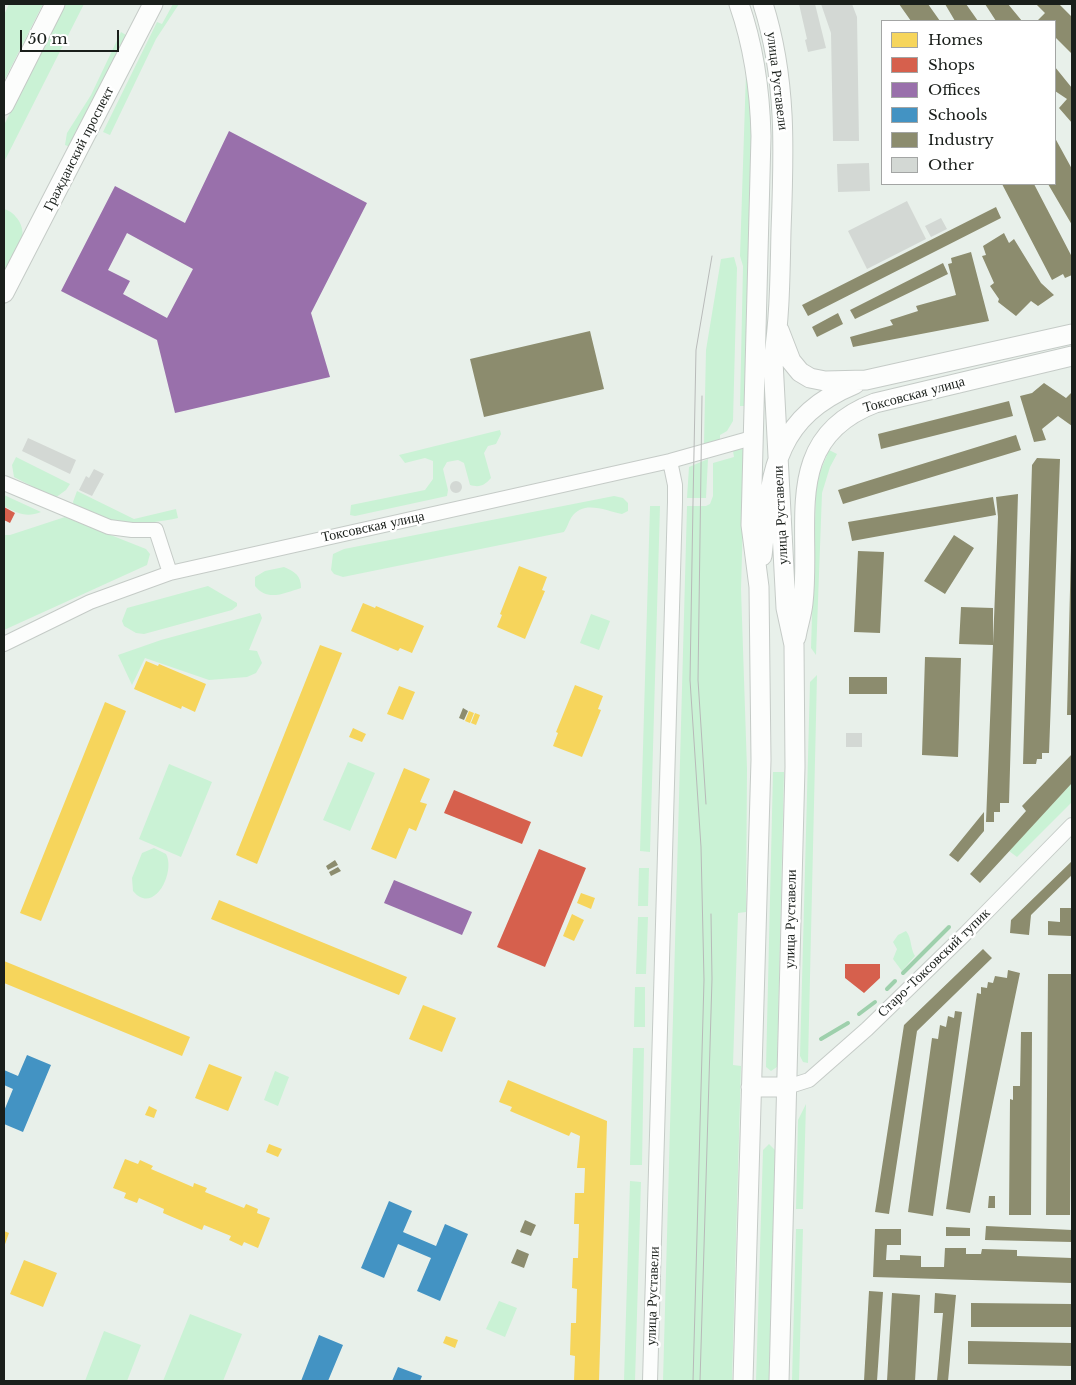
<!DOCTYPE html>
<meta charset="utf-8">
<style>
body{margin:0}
#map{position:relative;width:1076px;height:1385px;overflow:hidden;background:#e8f0ea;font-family:"Libre Baskerville",serif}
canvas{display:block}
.frame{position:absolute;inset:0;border:5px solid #1a1f1b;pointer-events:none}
.legend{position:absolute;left:881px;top:20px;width:175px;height:165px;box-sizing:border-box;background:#fff;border:1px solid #a3a5a4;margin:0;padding:6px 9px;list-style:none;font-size:15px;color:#1a1f1b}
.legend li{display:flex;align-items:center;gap:10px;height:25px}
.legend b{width:25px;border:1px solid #a3a5a4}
.scale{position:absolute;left:20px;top:30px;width:99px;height:22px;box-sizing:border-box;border:2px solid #1a1f1b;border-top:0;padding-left:6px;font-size:15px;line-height:18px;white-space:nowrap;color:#1a1f1b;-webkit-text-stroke:4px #fff;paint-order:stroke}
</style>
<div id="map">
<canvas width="1076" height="1385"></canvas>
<div class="frame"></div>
<ul class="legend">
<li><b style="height:14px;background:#f6d55c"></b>Homes</li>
<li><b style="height:14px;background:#d6604d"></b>Shops</li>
<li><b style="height:14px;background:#9970ab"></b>Offices</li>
<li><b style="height:14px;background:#4393c3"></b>Schools</li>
<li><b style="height:14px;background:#8c8c6e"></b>Industry</li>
<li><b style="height:14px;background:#d3d8d4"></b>Other</li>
</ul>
<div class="scale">50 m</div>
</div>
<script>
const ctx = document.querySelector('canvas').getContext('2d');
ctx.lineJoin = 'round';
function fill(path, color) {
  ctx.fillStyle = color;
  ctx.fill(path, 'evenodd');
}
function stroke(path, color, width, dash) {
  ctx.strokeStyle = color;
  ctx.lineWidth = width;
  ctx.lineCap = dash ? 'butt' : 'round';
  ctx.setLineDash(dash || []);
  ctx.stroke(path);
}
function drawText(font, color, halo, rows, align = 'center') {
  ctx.font = font + ' "Libre Baskerville",serif';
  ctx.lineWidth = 5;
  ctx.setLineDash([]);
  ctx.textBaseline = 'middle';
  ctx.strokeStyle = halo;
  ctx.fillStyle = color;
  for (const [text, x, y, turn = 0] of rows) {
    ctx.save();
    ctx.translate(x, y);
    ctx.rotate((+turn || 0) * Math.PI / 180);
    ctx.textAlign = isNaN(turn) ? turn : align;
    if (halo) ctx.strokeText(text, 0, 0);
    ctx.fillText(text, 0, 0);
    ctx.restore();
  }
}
fill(new Path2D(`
 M9,4H43L4,81V15Z
 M65,4H84L4,162V125Z
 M173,4H179L156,39L110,135L103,132L157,22L162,24Z
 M121,32L126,35L70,147L65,145L67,133L91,95Z
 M746,73H748L752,117L744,406H740L743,266L740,256Z
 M4,209C11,211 15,215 19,221C30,240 13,258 4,274Z
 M734,257L737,268L733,421L727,431L720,435V440L704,444L706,350L721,259Z
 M500,430L501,434L496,444L488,446L484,453L491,478C485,485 480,488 470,485L464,463L458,460L447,462L443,469L448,490L447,496L355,516L350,515L351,505L425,490L433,479V461L425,458L405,463L399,455Z
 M742,448L745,451L741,589L747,769L746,912L738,913L733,1065L741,1066L732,1381H663L687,506H706L710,504L713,496V463L734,457L733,451Z
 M829,450L837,454L830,467L822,493L816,655L811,648L816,491L818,477Z
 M16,457L70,484L66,490L55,498L14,477L12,465Z
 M708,459L706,498H687L689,467Z
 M77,491L134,519L176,509L178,518C136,527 116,524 75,510L73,502Z
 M4,495L41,512C26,518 17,513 4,506Z
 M614,496L623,498L628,503V511L622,514C606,511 583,499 571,518C568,523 567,528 564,532L343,577L334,574L331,570L333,554L344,549Z
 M650,506H660L650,852L640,851Z
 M65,517L146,549L150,554L147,565L4,630V535H10Z
 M284,567C295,572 301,575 301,588C285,593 267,602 255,586V577L265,571Z
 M208,586L237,603V606L232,610L144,634L136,633L124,626L122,621L127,608Z
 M260,613L262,618L249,650L257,651L262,663L256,673L247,677L209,680L145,658L132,685L118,655L161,640Z
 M591,614L610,621L599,650L580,643Z
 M817,675L808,1063L803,1062L800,1056L810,682Z
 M348,762L375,773L350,831L323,820Z
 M169,764L212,782L181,857L139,839Z
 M773,772H784L777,1067L771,1071L766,1067Z
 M1072,783V802L1017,857L1009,851Z
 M154,848L166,854C176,872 154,916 133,891L132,878L142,853Z
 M639,868H649L648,906H638Z
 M638,917H648L646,974H636Z
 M906,931C912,938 910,948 915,956L902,971L893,959L897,949L893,942L898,935Z
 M635,987H645V1027H634Z
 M633,1048H644L642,1165H630Z
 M275,1071L289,1077L278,1106L264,1100Z
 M806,1104L803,1209H796L798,1120Z
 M769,1144L775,1150L769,1381H756L763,1150Z
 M630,1181L641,1182L635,1381H624Z
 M796,1229H803L799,1381H792Z
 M499,1301L517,1308L505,1337L486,1329Z
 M190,1314L242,1334L223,1381H163Z
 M104,1331L141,1345L127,1381H85Z`), '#caf2d5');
fill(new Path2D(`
 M519,566L547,577L542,590L545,591L525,639L497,627L502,615L500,614Z
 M363,603L375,608L376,606L424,626L412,653L400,648L398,651L351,631Z
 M320,645L342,653L257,864L236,855Z
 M146,661L158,666L159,664L206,684L195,712L182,706L181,709L134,689Z
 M575,685L603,696L598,709L601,710L582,757L553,746L558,733L556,732Z
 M399,686L415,692L403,720L387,714Z
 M105,702L126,711L41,921L20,913Z
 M469,711L474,713L470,723L465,721Z
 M475,713L480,715L476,725L471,723Z
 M353,728L366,734L362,742L349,737Z
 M404,768L430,779L420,802L427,804L416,831L409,828L396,859L371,849Z
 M581,893L595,898L591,909L577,903Z
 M219,900L407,977L399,995L211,919Z
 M572,914L584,920L574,941L563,936Z
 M4,961L190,1037L182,1056L4,983Z
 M423,1005L456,1018L442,1052L409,1039Z
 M209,1064L242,1077L228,1111L195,1098Z
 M508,1080L607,1121L599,1381H574L575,1356L570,1355L571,1323H576L577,1289L572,1288L573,1258H578L579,1224H574L575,1193H584L585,1168H577L580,1136L571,1132L569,1136L510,1111L512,1107L499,1102Z
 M149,1106L157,1110L154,1118L145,1115Z
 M269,1144L282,1149L278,1157L266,1152Z
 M125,1159L138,1164L140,1160L153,1166L151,1169L193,1187L194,1183L207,1188L205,1192L244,1208L246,1204L258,1209L257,1213L270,1218L258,1248L244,1242L242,1246L229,1240L231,1236L204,1225L202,1230L163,1213L164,1209L139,1198L137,1203L124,1198L126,1193L113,1188Z
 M4,1231L9,1233L4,1247Z
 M24,1260L57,1273L43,1307L10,1294Z
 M446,1336L458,1340L455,1348L443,1343Z`), '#f6d55c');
fill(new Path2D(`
 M4,507L15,513L10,523L4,520Z
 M454,790L531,822L522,844L444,813Z
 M539,849L586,868L545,967L497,947Z
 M845,964H880V978L864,993L845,978Z`), '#d6604d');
fill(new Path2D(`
 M229,131L367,203L311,313L330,377L175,413L157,340L61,291L115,186L185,223ZM127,233L193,269L167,318L123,294L130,281L108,270Z
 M394,880L472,912L462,935L384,903Z`), '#9970ab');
fill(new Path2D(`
 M27,1055L51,1065L23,1132L4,1124V1111L13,1089L4,1085V1070L18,1076Z
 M389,1201L412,1211L403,1232L436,1246L445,1224L468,1234L440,1301L417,1291L431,1258L398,1244L384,1278L361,1268Z
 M319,1335L343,1345L328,1381H301Z
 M398,1367L422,1376L420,1381H392Z`), '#4393c3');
fill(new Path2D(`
 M899,4H928L940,21H911Z
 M945,4H966L978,21H955Z
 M985,4H1008L1022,21H996Z
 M1036,4H1059L1072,17V54L1055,37V21L1038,20L1045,13Z
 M1055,67L1072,88V123L1059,108L1067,99L1055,91Z
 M1055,138L1072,169V225L1048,184H1055Z
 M1002,184H1034L1072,257V275L1065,278L1063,274L1052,280Z
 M996,207L1001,218L808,316L802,305Z
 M1004,233L1009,243L1014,239L1041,283L1054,295L1038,306L1031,301L1016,316L998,302L999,299L990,286L994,283L982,256L986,255L983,246Z
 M971,252L989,321L853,347L850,337L893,325L890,320L918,311L916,306L956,295L948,264L952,263L951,258Z
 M943,263L948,274L855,319L850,310Z
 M838,313L843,324L817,337L812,327Z
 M590,331L604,389L484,417L470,359Z
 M1044,383L1066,398L1072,392V426L1058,416L1042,429L1046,440L1034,442L1020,396L1032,393Z
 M1009,401L1013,416L881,449L878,434Z
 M1016,435L1021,450L843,504L838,490Z
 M1037,458L1060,459L1049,753H1042V759H1037L1036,764H1023L1032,465Z
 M1018,494L1009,803H1000V812H994V822H986L998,517L996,497Z
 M993,497L996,515L852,541L848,522Z
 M954,535L974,548L945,594L924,581Z
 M1071,548H1072V715H1067Z
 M858,551L884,552L880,633L854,632Z
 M961,607L993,608V645L959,644Z
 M925,657L961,658L958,757L922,755Z
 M849,677H887V694H849Z
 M463,708L468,711L464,720L459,718Z
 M1072,754V783L980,883L970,874L1026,811L1022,806Z
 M984,812V831L958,862L949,855Z
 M335,860L338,865L328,870L326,866Z
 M1072,861V875L1031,915L1029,935L1010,933L1011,920Z
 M338,867L341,871L331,876L329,872Z
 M1060,908H1072L1071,936L1048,935V921L1060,922Z
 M983,949L992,958L917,1031L889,1214L875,1212L904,1025Z
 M1008,970L1020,973L970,1213L946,1209L977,993L981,994V987L987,988L988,982L993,983L995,976L1007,978Z
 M1048,974H1072L1070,1215H1046Z
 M955,1011L962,1012L933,1216L908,1212L932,1038L938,1039L940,1025L946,1027L948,1016L954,1018Z
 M1021,1032H1032L1031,1215H1009L1010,1099L1013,1100V1086H1020Z
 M989,1196H995V1208H988Z
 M525,1220L536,1225L531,1236L520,1232Z
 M986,1226L1072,1230V1242L985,1240Z
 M946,1227L970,1228V1236H946Z
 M875,1229H901V1245H887L886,1260H900V1255L921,1256V1267H944L945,1248H966V1254H981L982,1249L1017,1250V1256L1072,1258V1283L873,1277Z
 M517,1249L529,1254L524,1268L511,1263Z
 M869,1291L883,1292L877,1381H864Z
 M892,1293L920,1295L915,1381H887Z
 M935,1293L956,1295L948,1381H937L943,1313H934Z
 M971,1303L1072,1304V1327H971Z
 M968,1341L1072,1343V1366L968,1364Z`), '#8c8c6e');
stroke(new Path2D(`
 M903,973L949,927
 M887,989L895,981
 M859,1014L875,1002
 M821,1039L848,1023`), '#9ed0ac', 4);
fill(new Path2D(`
 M799,4H815L826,48L808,52L805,40L807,39Z
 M821,4H852L857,17L859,141H833L831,33Z
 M869,163L870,191L838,192L837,164Z
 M907,201L926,239L867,269L848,231Z
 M941,218L947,229L931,237L925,226Z
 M28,438L76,460L70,474L22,451Z
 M94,469L104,474L92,496L79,490L86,476L89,478Z
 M450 487a6 6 0 1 1 12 0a6 6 0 1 1-12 0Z
 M846,733H862V747H846Z`), '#d3d8d4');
const minor = new Path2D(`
 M4,483L109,527L132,530H156L170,573
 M4,644L90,602L170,573L670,461L752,438
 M787,1087L809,1080L867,1029L966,933L1072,825
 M650,1381L675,502V485L670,461`);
const major = new Path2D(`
 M739,4C754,47 760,90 761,136L751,525L759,587L761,760L743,1381
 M763,4C787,79 784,153 781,231C780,274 780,318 773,361L786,608L794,645L795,767L779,1381
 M4,105L55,4
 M4,293L153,4
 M779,330L791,361L800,372L810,378L825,381L866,380L1072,334
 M762,556C771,476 771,419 855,384
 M796,637C798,625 802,614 803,603C812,524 780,439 875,403L1072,356
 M751,1087H787`);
stroke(minor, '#c5cbc7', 16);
stroke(major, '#c5cbc7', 21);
stroke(minor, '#fcfdfc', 14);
stroke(major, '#fcfdfc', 19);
stroke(new Path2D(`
 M702,396L698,680L706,804
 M693,1381L704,980L701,847L690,680L693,503L696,350L712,256
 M700,1381L712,979L711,914`), '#b8bab9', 1);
drawText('14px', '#1a1f1b', '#fff', [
 ["улица Руставели",777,81,83],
 ["Гражданский проспект",79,149,-63],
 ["Токсовская улица",914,395,-15],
 ["улица Руставели",781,515,-93],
 ["Токсовская улица",373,527,-12],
 ["улица Руставели",791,919,-89],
 ["Старо-Токсовский тупик",934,963,-44],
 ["улица Руставели",653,1296,-88]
]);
</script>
